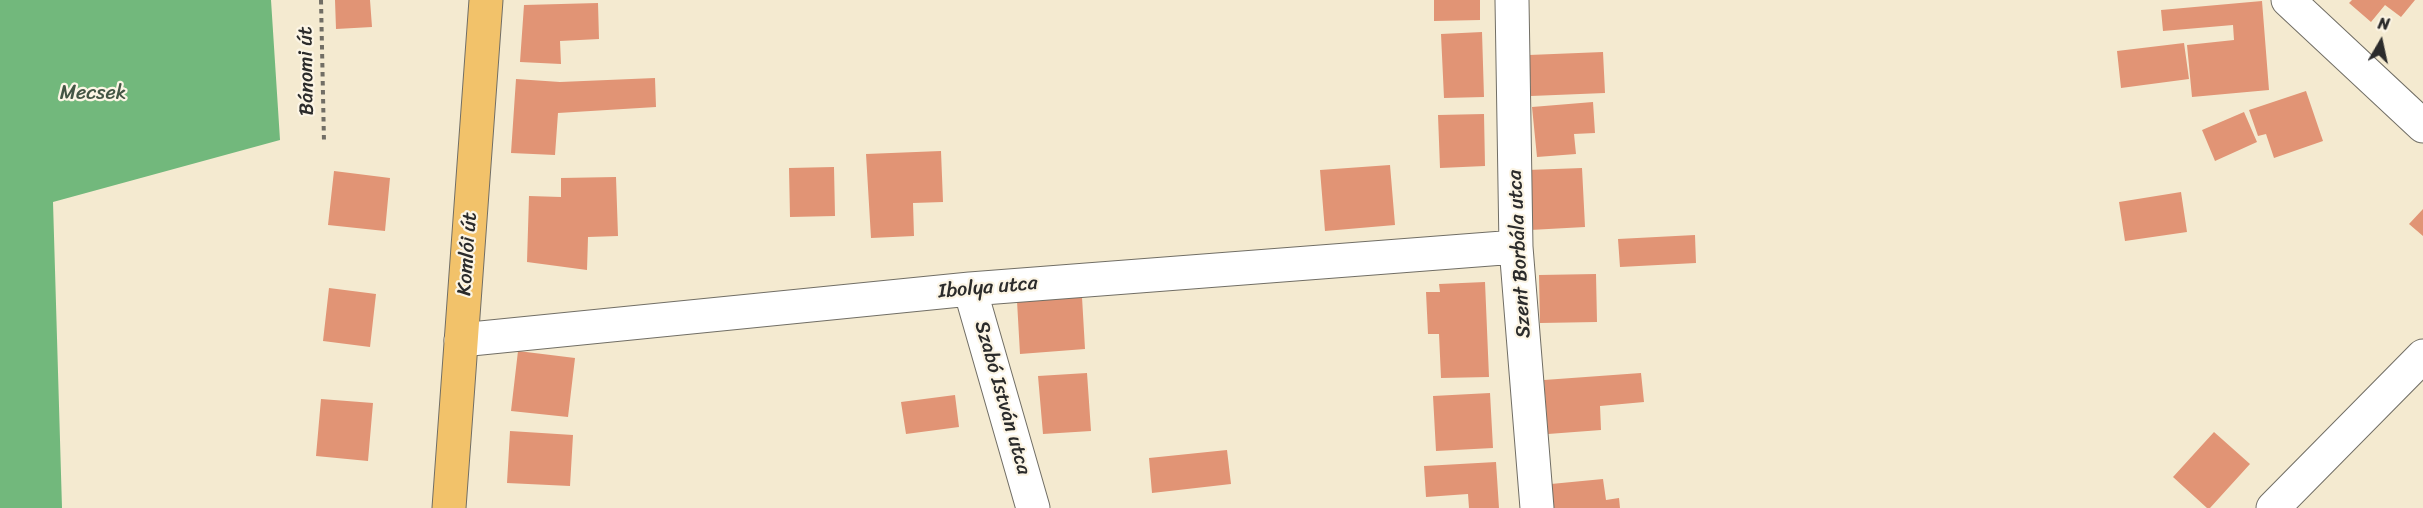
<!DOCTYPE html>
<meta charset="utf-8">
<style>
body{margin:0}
#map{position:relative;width:2423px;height:508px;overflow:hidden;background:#f4ead0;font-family:Sriracha,sans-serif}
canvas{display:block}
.north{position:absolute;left:2351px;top:12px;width:60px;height:60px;-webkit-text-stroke:4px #fcf5e5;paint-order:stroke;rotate:9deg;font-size:16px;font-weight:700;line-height:24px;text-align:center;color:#2b2b2b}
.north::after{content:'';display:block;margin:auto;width:21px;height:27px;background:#2b2b2b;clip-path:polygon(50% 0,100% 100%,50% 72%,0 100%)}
</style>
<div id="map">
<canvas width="2423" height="508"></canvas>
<div class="north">N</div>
</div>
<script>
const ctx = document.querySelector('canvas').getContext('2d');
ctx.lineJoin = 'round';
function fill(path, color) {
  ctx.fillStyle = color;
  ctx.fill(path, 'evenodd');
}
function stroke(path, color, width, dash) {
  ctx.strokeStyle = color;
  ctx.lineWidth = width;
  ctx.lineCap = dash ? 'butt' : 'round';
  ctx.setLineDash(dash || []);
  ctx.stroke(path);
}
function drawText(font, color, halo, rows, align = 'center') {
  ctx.font = font + ' Sriracha,sans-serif';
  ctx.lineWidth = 4.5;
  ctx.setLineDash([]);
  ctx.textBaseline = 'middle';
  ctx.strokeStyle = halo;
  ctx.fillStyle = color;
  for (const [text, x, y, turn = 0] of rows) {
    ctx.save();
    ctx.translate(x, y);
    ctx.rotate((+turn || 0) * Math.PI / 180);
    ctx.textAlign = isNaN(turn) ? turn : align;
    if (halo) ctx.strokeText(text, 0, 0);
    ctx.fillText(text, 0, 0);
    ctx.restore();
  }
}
fill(new Path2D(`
 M0,0H271L280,140L53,202L62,508H0Z`), '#72b87c');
fill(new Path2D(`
 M335,0H370L372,27L336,29Z
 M1434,0H1480V20L1434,21Z
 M2352,0H2415L2401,17L2385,5L2371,22L2349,3Z
 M2262,1L2269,90L2192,97L2187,45L2234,40L2233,25L2163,31L2161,10Z
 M598,3L599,39L560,41L561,64L520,62L524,5Z
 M1482,32L1484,97L1444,98L1441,34Z
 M2184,43L2189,79L2121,88L2117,51Z
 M1603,52L1605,93L1531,96L1529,55Z
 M655,78L656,107L558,113L555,155L511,153L516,79L560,82Z
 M2306,91L2323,141L2274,158L2266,134L2258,136L2249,110Z
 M1593,102L1595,133L1574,134L1576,154L1537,157L1532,107Z
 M2244,112L2257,142L2215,161L2202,130Z
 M1484,114L1485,166L1440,168L1438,115Z
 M941,151L943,202L913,203L914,236L871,238L866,154Z
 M1390,165L1395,225L1325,231L1320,170Z
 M834,167L835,216L790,217L789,168Z
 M1582,168L1585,227L1530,230L1527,170Z
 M334,171L390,178L385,231L328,225Z
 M616,177L618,236L588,237L587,270L527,262L529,196L561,197V178Z
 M2181,192L2187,232L2125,241L2119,202Z
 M2423,209V236L2409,224Z
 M1695,235L1696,263L1620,267L1618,239Z
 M1596,274L1597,322L1540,323L1539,275Z
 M1485,282L1489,377L1441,378L1439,334H1428L1426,292H1440L1439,284Z
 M329,288L376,294L370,347L323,341Z
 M1082,297L1085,349L1020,354L1017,301Z
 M518,351L575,358L568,417L511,411Z
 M1087,373L1091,431L1043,434L1038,376Z
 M1641,373L1644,402L1600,406L1601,430L1548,434L1544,380Z
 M1490,393L1493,448L1436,451L1433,396Z
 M955,395L959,427L906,434L901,402Z
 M321,399L373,403L368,461L316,456Z
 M510,431L573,435L570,486L507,483Z
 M2214,432L2250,464L2210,508H2207L2173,477Z
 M1227,450L1231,484L1152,493L1149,458Z
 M1496,462L1499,508H1469L1468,494L1426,497L1424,466Z
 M1603,479L1606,500L1619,498L1620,508H1554L1551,484Z`), '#e19475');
const street = new Path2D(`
 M1512,0L1516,247L1537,508
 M2288,0L2423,126
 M970,289L1033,508
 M461,340L970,289L1516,247
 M2273,508L2423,356`);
const primary = new Path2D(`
 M449,508L486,0`);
stroke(street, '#716e65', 35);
stroke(primary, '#716e65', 35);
stroke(new Path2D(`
 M321,0L324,142`), '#716e65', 4, [4.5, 4.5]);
stroke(street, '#fff', 33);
stroke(primary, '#f2c26a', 33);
drawText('20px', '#2b2b2b', '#fcf5e5', [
 ["Bánomi út",307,71,-91],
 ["Komlói út",468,254,-86],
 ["Szent Borbála utca",1520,254,-93],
 ["Ibolya utca",988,288,-5],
 ["Szabó István utca",1002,398,74]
]);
drawText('20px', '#445645', '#fcf5e5', [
 ["Mecsek",93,94]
]);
</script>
